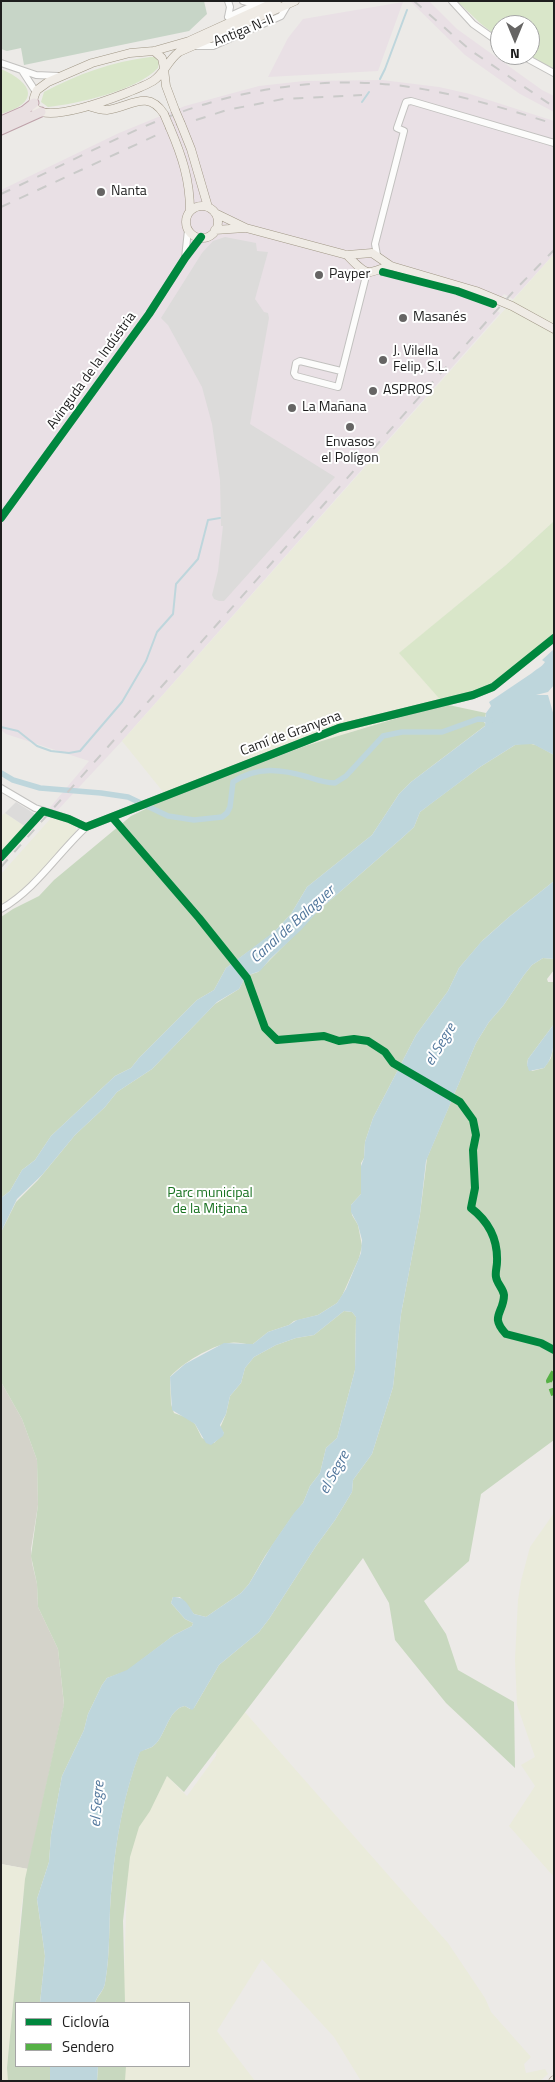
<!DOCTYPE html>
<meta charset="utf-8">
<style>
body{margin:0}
#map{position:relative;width:555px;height:2082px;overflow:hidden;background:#eceae7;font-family:"Titillium Web",sans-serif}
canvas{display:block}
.frame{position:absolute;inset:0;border:2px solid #1e1e1e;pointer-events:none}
.legend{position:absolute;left:15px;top:2002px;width:175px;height:65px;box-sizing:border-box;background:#fff;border:1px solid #a5a5a5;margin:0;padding:6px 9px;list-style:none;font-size:15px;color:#1e1e1e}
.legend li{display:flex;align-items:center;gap:10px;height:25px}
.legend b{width:25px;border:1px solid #a5a5a5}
.north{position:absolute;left:490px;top:15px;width:50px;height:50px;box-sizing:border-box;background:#fff;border:1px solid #a5a5a5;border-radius:50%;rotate:180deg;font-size:14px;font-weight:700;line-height:20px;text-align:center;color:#1e1e1e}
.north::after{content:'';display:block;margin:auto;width:18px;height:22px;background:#666564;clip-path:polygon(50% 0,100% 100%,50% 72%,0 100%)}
</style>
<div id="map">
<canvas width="555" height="2082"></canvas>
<div class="frame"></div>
<ul class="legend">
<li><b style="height:6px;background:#00873e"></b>Ciclovía</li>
<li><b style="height:6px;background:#55b145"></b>Sendero</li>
</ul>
<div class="north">N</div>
</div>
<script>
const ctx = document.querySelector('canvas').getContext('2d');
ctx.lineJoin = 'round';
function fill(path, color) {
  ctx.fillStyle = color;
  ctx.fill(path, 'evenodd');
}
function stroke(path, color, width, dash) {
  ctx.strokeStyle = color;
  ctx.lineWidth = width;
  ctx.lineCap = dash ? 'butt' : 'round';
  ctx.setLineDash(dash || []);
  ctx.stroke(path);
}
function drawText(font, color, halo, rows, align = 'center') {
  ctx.font = font + ' "Titillium Web",sans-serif';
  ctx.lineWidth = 4;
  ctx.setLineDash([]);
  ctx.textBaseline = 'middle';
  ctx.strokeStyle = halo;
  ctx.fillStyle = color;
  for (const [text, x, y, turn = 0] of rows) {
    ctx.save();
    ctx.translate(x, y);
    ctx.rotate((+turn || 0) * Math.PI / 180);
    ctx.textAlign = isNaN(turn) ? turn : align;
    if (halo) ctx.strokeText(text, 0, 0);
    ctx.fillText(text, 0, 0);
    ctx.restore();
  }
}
fill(new Path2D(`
 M410,1H429L457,29L542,90L554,96V112L520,94L465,55Z
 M403,2L378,71L268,77L288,38L303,19Z
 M382,80L439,87L470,94L554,121V254L513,299L504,294L492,308L500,313L122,741L55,813L47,811L89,761L6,734L1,730V190L119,133L185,106L259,86L304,81Z`), '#e9e0e5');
fill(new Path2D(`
 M1,1382L22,1419L37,1460L38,1505L31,1549L32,1563L37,1584L38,1607L58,1649L64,1705L28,1869L1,1864Z`), '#d4d3ca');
fill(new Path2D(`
 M554,254V521L506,565L400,653L444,704L305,746L168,798L122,741Z
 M5,813L26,827L1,855V816Z
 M52,817L71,822L76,827V833L32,883L1,905V874Z
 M554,1513V1877L509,1826L535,1786L521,1765L535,1757L517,1705L515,1659L518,1600L521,1581L530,1547Z
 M236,1702L448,1943L485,1998L491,2012L531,2057L524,2064L526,2073L545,2069L548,2074L540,2081H361L334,2037L262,1959L217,2031L255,2081H116L117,2066H189V2003H123L128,1858L133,1833L167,1776L187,1796L216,1756L219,1729Z
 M1,1864L28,1869L21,1909L8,2081H1Z`), '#eaebdb');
fill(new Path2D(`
 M457,1H554V70L527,55H530V25H500V39L480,23Z
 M150,57H155L159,62L158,68C138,90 77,104 48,107L41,102L44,92C78,74 111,62 150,57Z
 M1,69C34,83 40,103 1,114Z
 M554,521V636L491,685L444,704L399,653L506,565Z`), '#d9e6c9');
fill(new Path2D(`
 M444,704L486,713L484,722L486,725L411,782L399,794L372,835L307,887L291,914L272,934L226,968L214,990L197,1000L139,1058L131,1068L115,1076L51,1136L35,1160L22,1170L10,1191L1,1198V917L13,909L39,896L54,880L131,816L168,798L305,746Z
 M527,743L536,745L554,755V881L509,917L483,940L459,968L448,991L416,1035L373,1118L365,1142L364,1158L361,1163V1194L351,1205L352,1215L358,1225L362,1246L359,1258L342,1296L337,1303L318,1315L294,1321L289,1325L268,1332L253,1344C245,1345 237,1341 229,1343C211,1346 182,1363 170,1377L171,1404L174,1413L188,1418L195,1424L202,1438L214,1443L224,1433L220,1428L226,1414L230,1396L241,1383L245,1368L254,1357L276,1345L296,1338L314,1335L344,1311L352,1312L356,1317L355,1370L337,1438L326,1448L320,1473L310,1486L303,1503L291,1518L265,1556L249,1584L241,1593L206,1617L194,1614L180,1597H173L171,1603L185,1619L193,1623L192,1626L174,1635L127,1671L107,1678L102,1685L88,1714L84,1730L62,1776L51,1835L49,1862L37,1899L45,1956L40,2003H16V2066H50V2081H8L7,2068L25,1879L64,1704L58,1649L38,1607L37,1584L31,1556L38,1505L37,1460L22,1419L1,1382V1232L16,1202L38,1180L75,1135L105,1107L117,1092L152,1069L215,1004L239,989L246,976L258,972L319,910L402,838L414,827L420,812L433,802L480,767L515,745Z
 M543,958L554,959V970L547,979L548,982H554V1024L528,1059L527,1065L532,1071L544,1068L551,1058L554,1044V1440L481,1494L469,1561L424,1601L446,1634L458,1670L514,1702L515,1768L446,1703L395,1640L389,1603L363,1558L184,1792L167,1776L150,1811L139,1827L130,1857L123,1921L125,2003H95C97,1996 104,1991 105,1983C111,1950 108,1916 112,1883C116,1838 124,1793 140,1751C143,1750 148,1749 152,1747C166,1738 167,1709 185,1706L190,1709L194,1708L219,1665L259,1632L269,1619L316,1546L335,1520L352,1492L353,1480L372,1454L393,1387L401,1314L420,1214L427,1158L476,1043L489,1022L503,1006L524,975L532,965Z
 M98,2066H126L125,2081H97Z`), '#c8d8bf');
fill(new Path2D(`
 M1,1H204L207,14L189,31L24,65L21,48L7,51L1,49Z`), '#c7d5c7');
fill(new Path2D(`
 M225,237L256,243L257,251L268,252L255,299L264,312L268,313L269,318L250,424L335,477L224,601H219L214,599L212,595L218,571L223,526H221L220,480L212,424L202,387L168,325L161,318L202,253L213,241Z
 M16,802L38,816L26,827L5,813Z`), '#dcdbda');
fill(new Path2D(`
 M554,649V685L548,692L536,695H548L554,716V755L533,744L515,745L480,767L420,812L414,827L402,838L319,910L301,930L270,959L260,971L246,976L239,989L217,1002L152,1069L117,1092L105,1107L75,1135L42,1175L17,1199L1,1232V1198L10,1191L22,1170L35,1160L51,1136L115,1076L131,1068L139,1058L197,1000L214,990L226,968L275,931L291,914L307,887L372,835L399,794L411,782L485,726L486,713L491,706L489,702L532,673C536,669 541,668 545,662L542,660Z
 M554,881V959L543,958L532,965L524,975L503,1006L489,1022L476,1043L426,1161L420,1214L401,1314L393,1387L372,1454L353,1480L352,1492L335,1520L316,1546L269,1619L259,1632L219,1665L194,1708L192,1710L185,1706C167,1709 166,1738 152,1747C148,1749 143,1750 140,1752C124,1793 116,1839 112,1883C108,1916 111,1950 105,1983C104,1991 97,1995 95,2003H40L45,1956L37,1899L49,1862L51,1835L62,1776L84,1730L88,1714L102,1685L107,1678L127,1670L174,1635L192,1626L193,1623L185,1619L171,1603L173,1597C185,1596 188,1605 194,1614L206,1617L241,1593L249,1584L272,1545L294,1513L303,1503L310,1486L320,1473L326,1448L337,1438L355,1370L356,1317L352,1312L344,1311L314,1335L296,1338L276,1345L254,1357L245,1368L241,1383L230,1396L226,1414L220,1425L224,1433L223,1436L211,1445L206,1443L195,1424L172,1410L170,1377L185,1364L224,1343L253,1344L268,1332L289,1325L297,1320L318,1315L337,1303L346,1289L361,1253L362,1240L358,1225L351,1212V1205L361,1194V1166L364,1158L365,1142L373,1118L416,1035L448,991L459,968L481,942L509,917Z
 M554,1024C554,1039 555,1057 544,1068L529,1071L527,1065L528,1059Z
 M50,2066H98L97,2081H50Z`), '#bed6dc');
stroke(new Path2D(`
 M380,79L385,69L407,10
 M362,102L369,92
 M1,727L18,731L37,746L51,751L69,753L80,751L122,702L146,661L157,632L173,614L176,584L198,559L208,520L220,518`), '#bed6dc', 2);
stroke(new Path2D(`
 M1,773L13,780L40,788L101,793L128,797L168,816L194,820L222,817L227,813L230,807L233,782C257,766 281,769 308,777C317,780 325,783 335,783L346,776L383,736L402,732H442L478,719L492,720`), '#bed6dc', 5.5);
const minor = new Path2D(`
 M243,1L256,4
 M452,1L473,24L500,43
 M228,17L263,1
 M228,17L230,7L228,1
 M194,46H213L281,16L288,4
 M521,55L554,73
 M1,63L36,75L58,76
 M23,72L36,92
 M377,255L375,244L404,131L397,128L406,102L411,101L554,143
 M185,258L188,230
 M341,371L300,361L296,363L294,373L296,376L338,387L365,280L363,270
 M1,518L149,314L185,258L201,237
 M1,788L35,808L69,819L86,827
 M1,909C36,889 57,854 86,827L339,728L473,695L493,687L554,638`);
const major = new Path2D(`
 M277,1L189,41L154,51L130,53L92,63L48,82L37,90C10,143 140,89 153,81C164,74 168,60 179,52L295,1
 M154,51L162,58L164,68
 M164,69L166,86L175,110
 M88,106C94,108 101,110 107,110C129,108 147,88 164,114
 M181,124L191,149L208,207
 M170,128C182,156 190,180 190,211
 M186 222a16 16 0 1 1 32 0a16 16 0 1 1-32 0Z
 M215,213L246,228L347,255L372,253L391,266L476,291L512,306L554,329
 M215,230L245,228
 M347,255C352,260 363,273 370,272C374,272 385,267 391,266
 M553,2081L554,2080`);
const highway = new Path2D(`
 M1,121L24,111L34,103
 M1,130L41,112`);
stroke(minor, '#c2c1bf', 8);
stroke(major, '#a09786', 9);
stroke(highway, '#bea1a9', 11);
stroke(minor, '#fcfcfb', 6);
stroke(major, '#efebe5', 8);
stroke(highway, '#e9e0e1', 9);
stroke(new Path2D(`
 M414,1L470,50L554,107
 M196,120L227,110L283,99L362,95
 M1,194C53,170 103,144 155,122C242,86 341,72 433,91C474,99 514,111 554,124
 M1,207L159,134
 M1,867L512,293L554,250`), '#cacac9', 2, [10, 10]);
const majorBridge = new Path2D(`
 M175,110L181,124
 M164,114L170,128`);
stroke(majorBridge, '#a09786', 9, []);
stroke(majorBridge, '#efebe5', 8);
stroke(new Path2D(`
 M554,1372L549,1381L554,1395`), '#55b145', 6, [12, 6]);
stroke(new Path2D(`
 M383,272L457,291L493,304
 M1,518L149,314L185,258L201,237
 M112,817L199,918L247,978L265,1028L277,1040L324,1036L339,1041L354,1039L368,1041L385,1052L393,1063L460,1102L473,1120L476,1135L473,1150L475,1188L471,1208C488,1221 498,1239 497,1262C497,1267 495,1272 496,1277C497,1284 503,1288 504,1295C504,1313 489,1316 506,1334L541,1343L554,1350
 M1,857L43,811L69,819L86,827L339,728L473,695L493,687L554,638`), '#00873e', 8);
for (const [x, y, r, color] of [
 [101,192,5,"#666564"],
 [319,275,5,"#666564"],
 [403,318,5,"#666564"],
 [383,360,5,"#666564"],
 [373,391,5,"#666564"],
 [292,408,5,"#666564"],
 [350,427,5,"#666564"]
]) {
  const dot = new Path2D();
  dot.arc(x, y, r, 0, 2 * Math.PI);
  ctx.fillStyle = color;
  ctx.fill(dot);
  stroke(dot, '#fff', 2);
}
drawText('14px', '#1e1e1e', '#fff', [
 ["Antiga N-II",244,31,-22],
 ["Avinguda de la Indústria",92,371,-54],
 ["Camí de Granyena",291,734,-20]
]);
drawText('14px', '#1e1e1e', '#fff', [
 ["Nanta",111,192],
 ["Payper",329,275],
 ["Masanés",413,318],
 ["J. Vilella",393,352],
 ["Felip, S.L.",393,368],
 ["ASPROS",383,391],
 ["La Mañana",302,408],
 ["Envasos",350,443,"center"],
 ["el Polígon",350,459,"center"]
], 'left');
drawText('14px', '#17711f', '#fff', [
 ["Parc municipal",210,1194],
 ["de la Mitjana",210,1210]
]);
drawText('italic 15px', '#52779c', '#fff', [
 ["Canal de Balaguer",293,925,-42],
 ["el Segre",441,1045,-59],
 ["el Segre",335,1473,-61],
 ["el Segre",98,1804,-85]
]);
</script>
